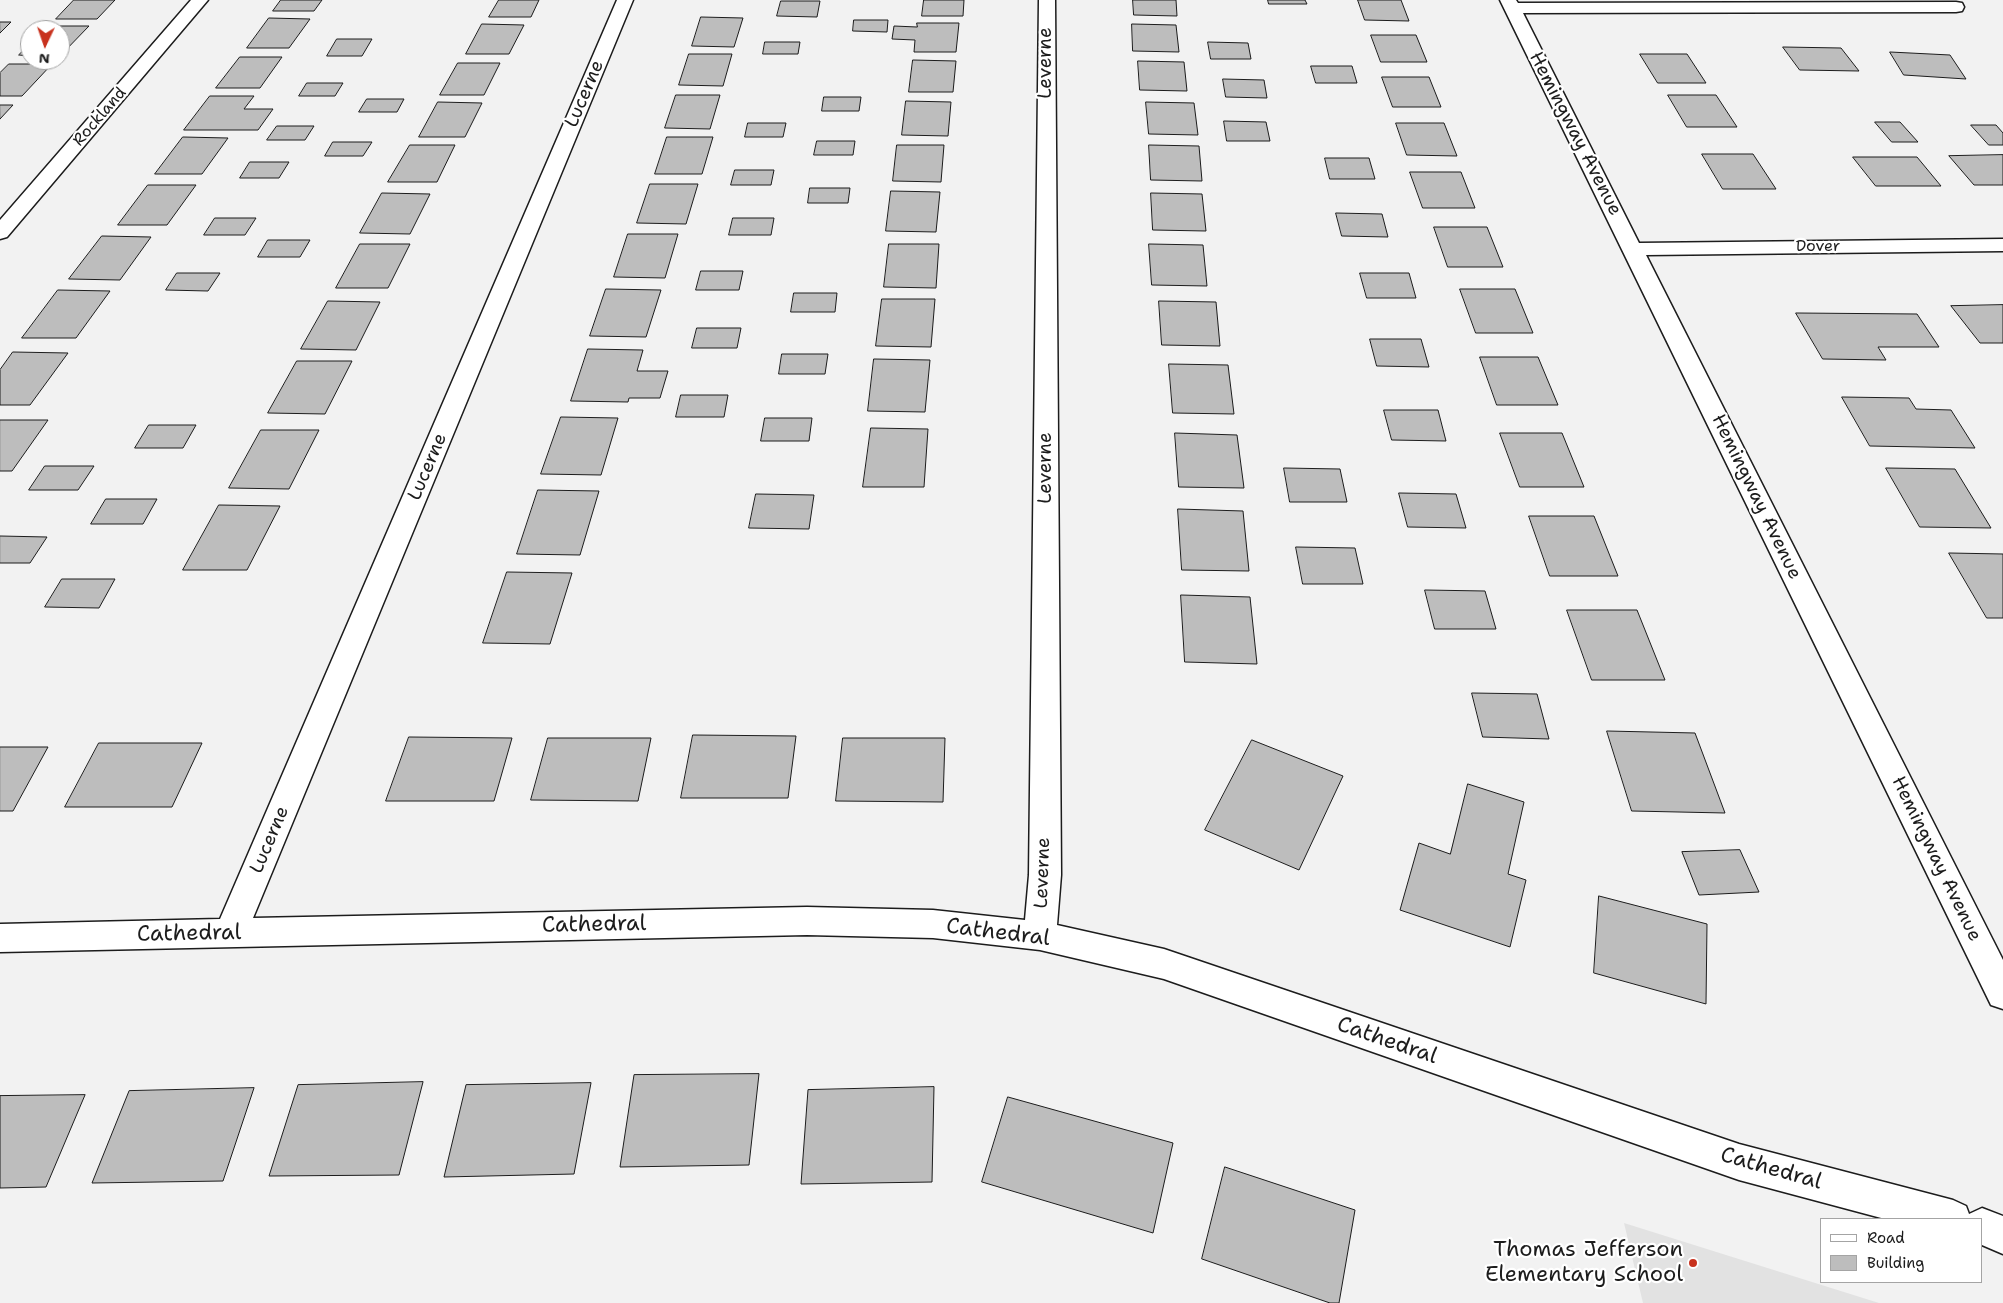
<!DOCTYPE html>
<style>
body{margin:0}
#map{position:relative;width:2003px;height:1303px;overflow:hidden;background:#f2f2f2;font-family:"Shantell Sans",sans-serif}
canvas{display:block}
.legend{position:absolute;left:1820px;top:1218px;width:162px;height:65px;box-sizing:border-box;background:#fff;border:1px solid #a4a4a4;margin:0;padding:6px 9px;list-style:none;font-size:15px;color:#1c1c1c}
.legend li{display:flex;align-items:center;gap:10px;height:25px}
.legend b{width:25px;border:1px solid #a4a4a4}
.north{position:absolute;left:20px;top:20px;width:50px;height:50px;box-sizing:border-box;background:#fff;border:1px solid #a4a4a4;border-radius:50%;rotate:183deg;font-size:14px;font-weight:700;line-height:20px;text-align:center;color:#1c1c1c}
.north::after{content:'';display:block;margin:auto;width:18px;height:22px;background:#c8321e;clip-path:polygon(50% 0,100% 100%,50% 72%,0 100%)}
</style>
<div id="map">
<canvas width="2003" height="1303"></canvas>
<ul class="legend">
<li><b style="height:6px;background:#fff"></b>Road</li>
<li><b style="height:14px;background:#bdbdbd"></b>Building</li>
</ul>
<div class="north">N</div>
</div>
<script>
const ctx = document.querySelector('canvas').getContext('2d');
ctx.lineJoin = 'round';
function fill(path, color) {
  ctx.fillStyle = color;
  ctx.fill(path, 'evenodd');
}
function stroke(path, color, width, dash) {
  ctx.strokeStyle = color;
  ctx.lineWidth = width;
  ctx.lineCap = dash ? 'butt' : 'round';
  ctx.setLineDash(dash || []);
  ctx.stroke(path);
}
function drawText(font, color, halo, rows, align = 'center') {
  ctx.font = font + ' "Shantell Sans",sans-serif';
  ctx.lineWidth = 4.5;
  ctx.setLineDash([]);
  ctx.textBaseline = 'middle';
  ctx.strokeStyle = halo;
  ctx.fillStyle = color;
  for (const [text, x, y, turn = 0] of rows) {
    ctx.save();
    ctx.translate(x, y);
    ctx.rotate((+turn || 0) * Math.PI / 180);
    ctx.textAlign = isNaN(turn) ? turn : align;
    if (halo) ctx.strokeText(text, 0, 0);
    ctx.fillText(text, 0, 0);
    ctx.restore();
  }
}
fill(new Path2D(`
 M1624,1223L1879,1303H1643Z`), '#e2e2e2');
const building = new Path2D(`
 M74,0H115L97,19H56Z
 M281,0H322L314,11H273Z
 M499,0H539L531,17H489Z
 M924,0H964L963,16H922Z
 M1133,0H1176L1177,16L1134,15Z
 M1268,0H1305L1307,4H1269Z
 M1358,0H1401L1409,21L1365,20Z
 M781,1H820L817,17L777,16Z
 M701,17L743,18L734,47L692,46Z
 M269,18L310,19L289,48H247Z
 M854,20H888L887,32L853,31Z
 M0,22H11L0,33Z
 M917,23H959L956,52H914L915,40L892,39L894,26L917,27Z
 M482,24L524,25L509,54H466Z
 M1132,24L1176,25L1179,52L1133,51Z
 M48,26H89L60,56V30H44Z
 M1371,35H1416L1427,62H1381Z
 M337,39H372L362,56H327Z
 M765,42H800L798,54H763Z
 M1208,42L1248,43L1251,59H1211Z
 M30,44V56L19,55Z
 M1783,47L1841,48L1859,71L1800,70Z
 M1890,52L1950,55L1966,79L1904,75Z
 M689,54H732L723,86L679,85Z
 M1640,54H1687L1706,83H1658Z
 M240,57H282L260,88H216Z
 M913,60L956,61L953,92H909Z
 M1138,61L1184,62L1187,91L1140,90Z
 M458,63H500L484,95H440Z
 M9,64H52L22,96H0V73Z
 M1311,66H1352L1357,83H1316Z
 M1382,77H1429L1441,107H1393Z
 M1223,79L1264,80L1267,98L1226,97Z
 M307,83H343L335,96H299Z
 M676,95H720L710,129L665,128Z
 M1668,95H1716L1737,127H1687Z
 M210,96H254L244,109H273L258,130H184Z
 M824,97H861L859,111H822Z
 M367,99H404L397,112H359Z
 M906,101L951,102L948,136L902,135Z
 M438,102L482,103L465,137H419Z
 M1146,102L1194,103L1198,135L1149,134Z
 M0,105H13L0,119Z
 M1224,121L1266,122L1270,141H1227Z
 M1875,122H1900L1918,142H1892Z
 M748,123H786L783,137H745Z
 M1396,123H1444L1457,156L1407,155Z
 M1971,125H1996L2003,133V145H1989Z
 M277,126H314L305,140H267Z
 M183,137L228,138L202,174H155Z
 M667,137H713L702,174H655Z
 M817,141H855L853,155H814Z
 M333,142H372L363,156H325Z
 M410,145H455L437,182H388Z
 M897,145H944L941,182L893,181Z
 M1149,145L1199,146L1202,181L1151,180Z
 M1702,154H1753L1776,189H1723Z
 M2003,155V185H1974L1949,156Z
 M1853,157H1917L1941,186H1876Z
 M1325,158H1369L1375,179H1330Z
 M250,162H289L279,178H240Z
 M735,170H774L771,185H731Z
 M1410,172H1461L1475,208H1423Z
 M650,184H698L686,224L637,223Z
 M148,185H196L167,225H118Z
 M810,188H850L848,203H808Z
 M891,191L940,192L936,232L886,231Z
 M382,193L430,194L410,234L360,233Z
 M1151,193L1202,194L1206,231L1153,230Z
 M1336,213L1382,214L1388,237L1342,236Z
 M215,218H256L245,235H204Z
 M733,218H774L771,235H729Z
 M1434,227H1487L1503,267H1448Z
 M628,234H678L665,278L614,277Z
 M102,236L151,237L120,280L69,279Z
 M268,240H310L300,257H258Z
 M360,244H410L388,288H336Z
 M889,244H939L936,288L884,287Z
 M1149,244L1203,245L1207,286L1152,285Z
 M701,271H743L739,290H696Z
 M177,273H220L208,291L166,290Z
 M1360,273H1409L1416,298H1367Z
 M606,289L661,290L646,337L590,336Z
 M1460,289H1515L1533,333H1476Z
 M58,290L110,291L76,338H22Z
 M794,293H837L835,312H791Z
 M882,299H935L931,347L876,346Z
 M328,301L380,302L356,350L301,349Z
 M1159,301L1216,302L1220,346L1162,345Z
 M2003,305V343H1980L1951,306Z
 M1796,313L1917,314L1939,347H1878L1886,360L1823,359Z
 M697,328H741L737,348H692Z
 M1370,339H1421L1429,367L1377,366Z
 M588,349L643,350L637,371H668L660,398H629L628,402L571,401Z
 M13,352L68,353L30,405H0V370Z
 M782,354H828L825,374H779Z
 M1480,357H1538L1558,405H1497Z
 M874,359L930,360L925,412L868,411Z
 M297,361H352L325,414L268,413Z
 M1169,364L1228,365L1234,414L1173,413Z
 M681,395H728L724,417H676Z
 M1842,397L1909,398L1916,409L1951,410L1975,448L1870,446Z
 M1384,410H1438L1446,441L1392,440Z
 M561,417L618,418L601,475L541,474Z
 M765,418H812L809,441H761Z
 M0,420H48L12,471H0Z
 M149,425H196L183,448H135Z
 M871,428L928,429L924,487H863Z
 M261,430H319L289,489L229,488Z
 M1175,433L1237,435L1244,488L1179,487Z
 M1500,433H1562L1584,487H1520Z
 M45,466H94L78,490H29Z
 M1284,468L1340,469L1347,502H1290Z
 M1886,468L1955,469L1991,528L1920,527Z
 M538,490L599,491L580,555L517,554Z
 M1399,493L1456,494L1466,528L1408,527Z
 M756,494L814,495L809,529L749,528Z
 M106,499H157L143,524H91Z
 M219,505L280,506L247,570H183Z
 M1178,509L1243,511L1249,571L1182,570Z
 M1529,516H1594L1618,576H1550Z
 M0,536L47,537L30,563H0Z
 M1296,547L1355,548L1363,584H1303Z
 M1949,553L2003,554V618H1987Z
 M507,572L572,573L550,644L483,643Z
 M62,579H115L99,608L45,607Z
 M1425,590L1485,591L1496,629H1435Z
 M1181,595L1250,597L1257,664L1185,662Z
 M1567,610H1637L1665,680H1592Z
 M1472,693L1537,694L1549,739L1483,737Z
 M1607,731L1695,733L1725,813L1632,811Z
 M693,735L796,736L788,798H681Z
 M409,737L512,738L494,801H386Z
 M548,738H651L638,801L531,800Z
 M843,738H945L943,802L836,801Z
 M1252,740L1343,776L1299,870L1205,830Z
 M99,743H202L172,807H65Z
 M0,747H48L13,811H0Z
 M1468,784L1524,802L1508,874L1526,880L1510,947L1400,910L1419,843L1450,854Z
 M1740,850L1759,892L1699,895L1682,852Z
 M1599,896L1707,924L1706,1004L1594,973Z
 M759,1074L749,1165L620,1167L634,1075Z
 M423,1082L399,1175L269,1176L298,1085Z
 M591,1083L574,1174L444,1177L466,1085Z
 M934,1087L932,1182L801,1184L808,1090Z
 M254,1088L223,1181L92,1183L129,1091Z
 M85,1095L46,1187L0,1188V1096Z
 M1008,1097L1173,1143L1153,1233L982,1182Z
 M1225,1167L1355,1210L1339,1303H1330L1202,1259Z`);
fill(building, '#bdbdbd');
stroke(building, '#1c1c1c', 1);
const street = new Path2D(`
 M191,0H208L7,237L0,239V220Z
 M617,0H633L253,918L807,907L933,910L1025,920L1029,875L1039,0H1055L1061,875L1057,925L1164,949L1739,1144L1953,1200L1966,1206L1969,1214L1982,1208L2003,1216V1254L1982,1245V1219H1885L1739,1180L1164,979L1040,950L933,938L807,935L0,952V924L220,919Z
 M1500,0H1516L1518,3L1956,2L1962,3L1964,7L1962,11L1956,12L1523,13L1639,243L2003,239V251L1646,255L2003,960V1009L1991,1005Z`);
stroke(street, '#1c1c1c', 3);
fill(street, '#fff');
for (const [x, y, r, color] of [
 [1693,1263,5,"#c8321e"]
]) {
  const dot = new Path2D();
  dot.arc(x, y, r, 0, 2 * Math.PI);
  ctx.fillStyle = color;
  ctx.fill(dot);
  stroke(dot, '#fff', 2);
}
drawText('16px', '#1c1c1c', '#fff', [
 ["Rockland",100,117,-49],
 ["Dover",1818,247]
]);
drawText('19px', '#1c1c1c', '#fff', [
 ["Leverne",1046,63,-90],
 ["Lucerne",585,94,-67],
 ["Hemingway Avenue",1575,134,63],
 ["Lucerne",428,467,-67],
 ["Leverne",1046,468,-90],
 ["Hemingway Avenue",1756,497,64],
 ["Lucerne",270,840,-67],
 ["Hemingway Avenue",1936,859,64],
 ["Leverne",1043,873,-88]
]);
drawText('22px', '#1c1c1c', '#fff', [
 ["Cathedral",594,925,-1],
 ["Cathedral",998,933,7],
 ["Cathedral",189,934,-1],
 ["Cathedral",1387,1041,19],
 ["Cathedral",1771,1169,16]
]);
drawText('22px', '#1c1c1c', '#fff', [
 ["Thomas Jefferson",1683,1250],
 ["Elementary School",1683,1275]
], 'right');
</script>
